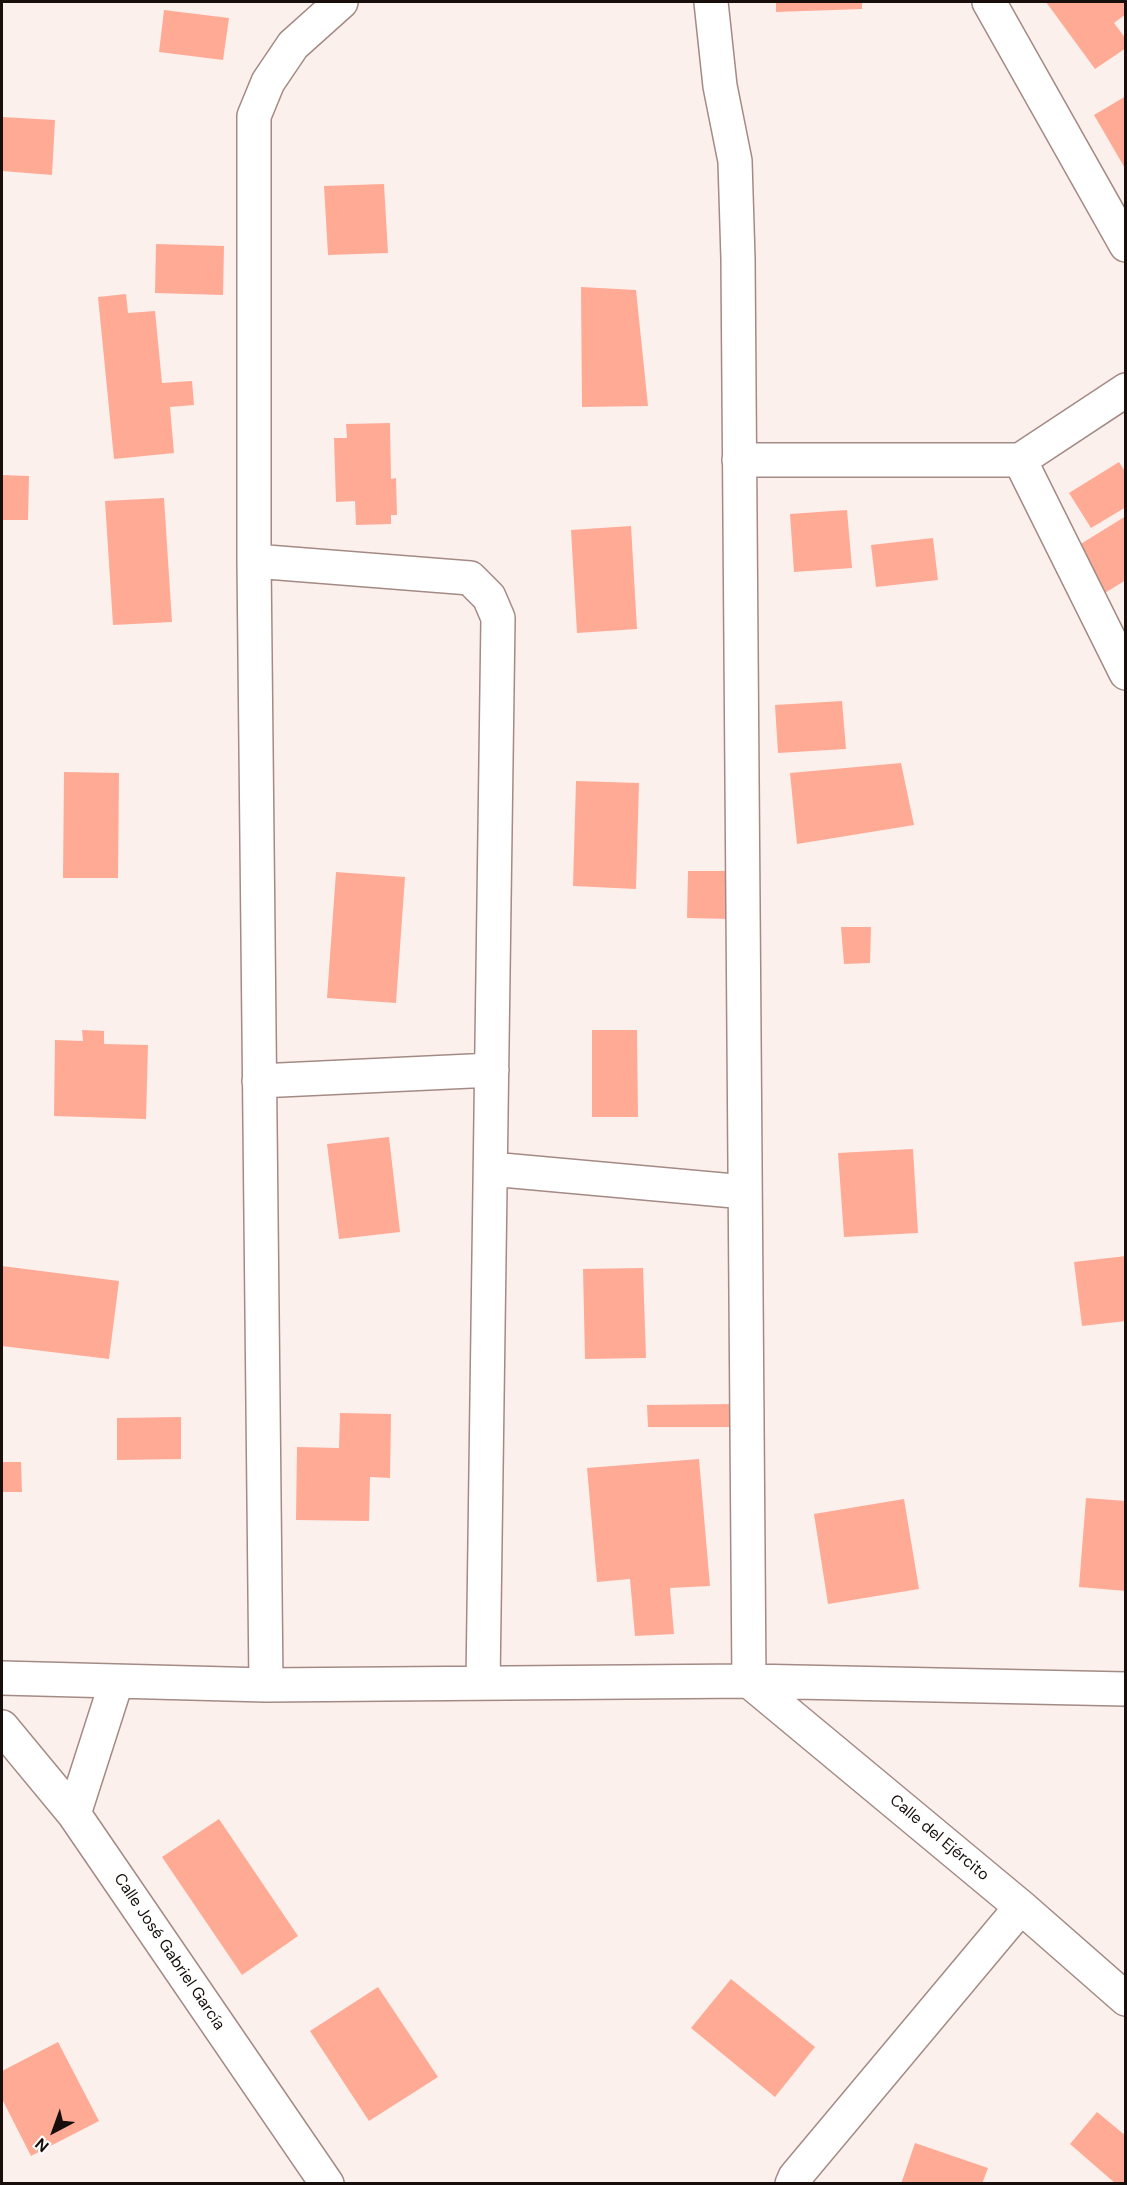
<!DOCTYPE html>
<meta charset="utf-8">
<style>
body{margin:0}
#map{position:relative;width:1127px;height:2185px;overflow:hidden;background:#fcf0ed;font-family:"DM Sans",sans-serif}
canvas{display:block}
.frame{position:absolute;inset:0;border:3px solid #180f0c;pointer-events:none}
.north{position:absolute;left:24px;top:2101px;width:60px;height:60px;-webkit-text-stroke:4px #fff;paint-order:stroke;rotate:221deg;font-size:16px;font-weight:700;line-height:24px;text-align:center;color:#180f0c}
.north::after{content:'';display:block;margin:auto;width:21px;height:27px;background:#180f0c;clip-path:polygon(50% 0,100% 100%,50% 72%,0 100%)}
</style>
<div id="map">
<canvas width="1127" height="2185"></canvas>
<div class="frame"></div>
<div class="north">N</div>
</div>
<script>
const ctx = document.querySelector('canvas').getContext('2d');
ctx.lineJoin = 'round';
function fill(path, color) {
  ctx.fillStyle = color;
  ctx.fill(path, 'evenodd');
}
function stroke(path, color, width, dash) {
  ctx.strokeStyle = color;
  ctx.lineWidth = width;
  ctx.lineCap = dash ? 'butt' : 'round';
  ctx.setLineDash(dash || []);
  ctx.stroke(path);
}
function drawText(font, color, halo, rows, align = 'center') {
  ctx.font = font + ' "DM Sans",sans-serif';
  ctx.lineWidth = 5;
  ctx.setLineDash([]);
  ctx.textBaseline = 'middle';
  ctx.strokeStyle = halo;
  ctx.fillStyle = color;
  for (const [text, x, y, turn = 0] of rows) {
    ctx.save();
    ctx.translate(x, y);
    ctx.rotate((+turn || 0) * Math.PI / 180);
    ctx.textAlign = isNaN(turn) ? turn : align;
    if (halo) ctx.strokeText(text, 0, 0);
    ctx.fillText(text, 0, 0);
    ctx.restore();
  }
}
fill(new Path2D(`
 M776,2H862V9L776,12Z
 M1046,2H1126V14L1114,23L1126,39V48L1095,69Z
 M164,10L229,18L223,60L159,52Z
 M1126,96V170L1094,115Z
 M2,117L55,120L52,175L2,171Z
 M384,184L388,253L328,255L324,186Z
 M156,244L224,246L223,295L155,293Z
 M581,287L636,290L648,406L582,407Z
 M126,294L128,313L155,311L162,383L192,381L194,405L170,407L174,453L114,459L98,297Z
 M390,423L391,479L396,478L397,515H391V524L356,525L355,501L336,502L334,438H347L346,424Z
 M1119,462L1126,473V507L1091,528L1069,493Z
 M2,475L29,476L28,520H2Z
 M164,498L172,622L113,625L105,501Z
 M847,510L852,568L794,572L790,514Z
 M1126,516V580L1100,596L1071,550Z
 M631,526L637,629L577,633L571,530Z
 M933,538L938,580L876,587L871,545Z
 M842,701L846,749L778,753L775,705Z
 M901,763L914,825L797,844L790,773Z
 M64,772L119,773L118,878H63Z
 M576,781L639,783L636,889L573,886Z
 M688,871H732L731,919L687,918Z
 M336,872L405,877L396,1003L327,998Z
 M841,927H871L870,963L844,964Z
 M82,1030L104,1031V1044L148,1045L146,1119L54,1116L55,1040L83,1041Z
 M592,1030H637L638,1117H592Z
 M389,1137L400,1232L339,1239L327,1144Z
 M913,1149L918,1233L844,1237L838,1153Z
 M1126,1256V1321L1082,1326L1074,1262Z
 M2,1266L119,1281L109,1359L2,1346Z
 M643,1268L646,1358L585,1359L583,1269Z
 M735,1404L736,1427H648L647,1405Z
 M340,1413L391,1414L390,1478L370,1477L369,1521L296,1520L297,1447L339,1448Z
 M181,1417V1459L117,1460V1418Z
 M699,1459L710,1586L670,1588L674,1634L635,1636L630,1579L597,1582L587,1468Z
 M2,1462H21L22,1492H2Z
 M1086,1498L1126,1501V1591L1079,1587Z
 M904,1499L919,1589L828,1604L814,1514Z
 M219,1819L298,1936L242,1975L162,1857Z
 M731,1979L815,2047L775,2097L691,2028Z
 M378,1987L438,2077L369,2121L310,2031Z
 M58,2042L99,2121L31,2156L2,2099V2071Z
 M1097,2112L1126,2136V2184H1116L1070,2144Z
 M915,2143L988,2168L982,2184H901Z`), '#ffaa95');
const minor = new Path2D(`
 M711,2L720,86L735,161L738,259L749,1681
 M989,2L1126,245
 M739,460H1020L1126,390
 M1020,460L1126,673
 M254,561L470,578L489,597L498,618L483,1682
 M259,1081L492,1070
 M491,1169L745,1192
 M2,1678L266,1685L749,1681L1126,1689
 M749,1681L1021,1907L1126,1999
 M266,1685L254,561V116L268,82L293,45L341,2
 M2,1727L74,1814L327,2184
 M74,1814L116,1683
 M792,2184L795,2177L1021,1907`);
stroke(minor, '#a48a84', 36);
stroke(minor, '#fff', 33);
drawText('16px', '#180f0c', '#fff', [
 ["Calle del Ejército",939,1838,40],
 ["Calle José Gabriel García",169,1952,56]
]);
</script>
